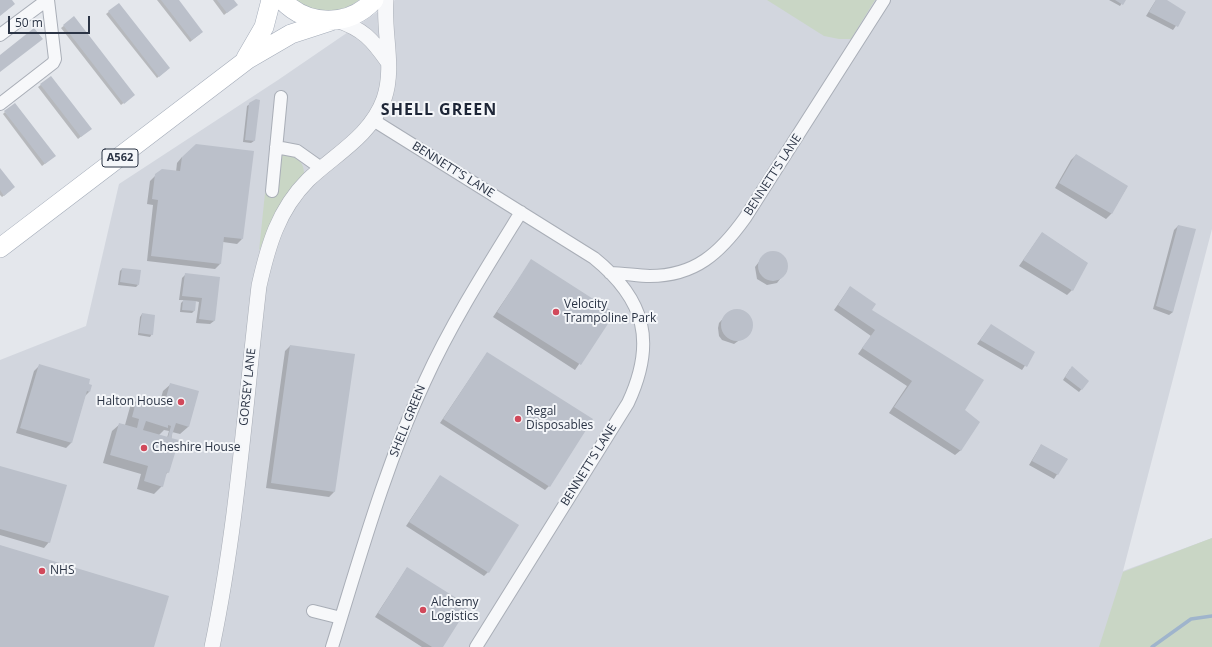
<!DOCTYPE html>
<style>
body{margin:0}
#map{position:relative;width:1212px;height:647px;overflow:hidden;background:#e4e7ec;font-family:"Open Sans",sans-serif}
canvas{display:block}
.scale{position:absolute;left:8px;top:16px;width:82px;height:18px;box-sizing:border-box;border:2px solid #2b3445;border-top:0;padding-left:5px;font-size:12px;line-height:14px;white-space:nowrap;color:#2b3445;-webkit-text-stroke:3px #f4f6f9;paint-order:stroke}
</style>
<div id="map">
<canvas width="1212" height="647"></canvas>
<div class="scale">50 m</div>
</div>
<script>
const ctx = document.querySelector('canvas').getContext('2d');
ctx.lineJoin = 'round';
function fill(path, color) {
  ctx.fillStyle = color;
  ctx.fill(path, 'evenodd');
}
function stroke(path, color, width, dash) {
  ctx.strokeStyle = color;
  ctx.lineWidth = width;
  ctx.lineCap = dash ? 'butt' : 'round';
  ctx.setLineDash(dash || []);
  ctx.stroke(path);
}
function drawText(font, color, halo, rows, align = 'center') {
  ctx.font = font + ' "Open Sans",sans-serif';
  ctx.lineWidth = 4;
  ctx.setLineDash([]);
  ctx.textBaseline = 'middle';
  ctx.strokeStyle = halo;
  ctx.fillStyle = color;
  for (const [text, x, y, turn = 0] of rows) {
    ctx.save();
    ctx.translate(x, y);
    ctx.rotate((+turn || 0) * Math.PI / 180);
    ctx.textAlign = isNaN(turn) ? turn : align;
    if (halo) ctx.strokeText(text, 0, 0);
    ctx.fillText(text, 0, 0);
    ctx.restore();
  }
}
fill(new Path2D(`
 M395,0H1212V229L1123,571L1212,538V647H0V360L86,326L119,184L278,80Z`), '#d2d6de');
fill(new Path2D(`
 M296,0H359C342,14 313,15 296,0Z
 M767,0H875L851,39H839L824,36Z
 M282,154C293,156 304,159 304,173L274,215L259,251L265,193L277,195Z
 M1212,538V647H1099L1123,572Z`), '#c9d6c5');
fill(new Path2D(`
 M157,0H177L200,34L190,42Z
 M213,0H233L234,7L224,15Z
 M1109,0H1124L1120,6Z
 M1156,0H1165L1185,13L1173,30L1146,16Z
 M119,4L167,70L157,78L106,14Z
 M74,18L131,97L121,105L61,28Z
 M51,77L88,131L78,139L38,87Z
 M250,104L254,141L251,143L243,142L247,106Z
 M5,112L52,158L42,166L3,114Z
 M1076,155L1127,187L1111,214L1106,219L1055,188L1071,160Z
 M182,157L242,239L237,244L223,242L220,264L215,269L147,261L153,205L147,204L150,181L156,175L176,172L177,163Z
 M0,170L11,190L2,197L0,195Z
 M1178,226L1173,312L1169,315L1153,309L1174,230Z
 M1042,233L1087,263L1072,290L1067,295L1019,266Z
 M776,252L785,258L787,270L777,283L767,285L757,279L755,267L765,254Z
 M531,261L614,313L575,370L493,317Z
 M122,269L138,285L136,287L118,285L120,271Z
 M186,274L219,278L214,321L210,324L196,323L199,302L195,301L194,311L192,313L180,312L181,303L184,300H179L182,278Z
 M850,287L964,410L961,450L955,455L889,413L907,386L858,354L871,336L834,310Z
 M740,310L748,315L752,323L748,334L734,344L722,340L719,336L718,328L719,323L728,313Z
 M142,314L152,334L150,337L138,335L140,317Z
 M988,329L1034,352L1022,370L977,344Z
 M290,346L334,492L329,497L266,488L285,351Z
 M487,353L549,486L545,490L440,423Z
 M39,366L88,385L89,392L85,396L71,443L66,448L16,433L34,371Z
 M1070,369L1088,381L1079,392L1063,380Z
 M171,384L198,392L188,427L180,434L172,432L168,472L165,475L162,486L154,494L137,489L141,474L103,463L112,431L120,424L125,425L130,407L138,399L159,405L163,391ZM164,430L169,431L167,438L159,435Z
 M103,400L120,407L102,403Z
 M1041,445L1067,459L1054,479L1029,465Z
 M0,467L49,542L44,548L0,535Z
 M440,476L488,572L484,576L406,526Z
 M407,568L442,647H422L375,617Z`), '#0003');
stroke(new Path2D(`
 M1152,647L1191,619L1212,616`), '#9fb4cc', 3.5);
fill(new Path2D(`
 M0,0H12L15,4L0,16Z
 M161,0H179L203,32L192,40Z
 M217,0H234L238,5L227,13Z
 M1115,0H1126L1123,5Z
 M1156,0H1167L1186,12L1178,27L1149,12Z
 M119,3L170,68L159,77L108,11Z
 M74,16L135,95L124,104L63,25Z
 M34,28L43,39L0,72V55Z
 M51,76L92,129L81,137L40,84Z
 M256,99L260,100L255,141L245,140L249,103Z
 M15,103L56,156L45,164L4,111Z
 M196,144L254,151L243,239L224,237L221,264L151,256L158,200L152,199L155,174L162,169L180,171L182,157Z
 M1076,154L1128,186L1112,214L1059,183Z
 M0,168L15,187L4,196L0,190Z
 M1178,225L1196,229L1173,312L1156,306Z
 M1042,232L1088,263L1073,291L1023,260Z
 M758 266a15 15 0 1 1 30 0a15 15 0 1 1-30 0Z
 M531,259L615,313L581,365L497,312Z
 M122,268L141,270L139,285L120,282Z
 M185,273L220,277L215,321L199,319L202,298L182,296Z
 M850,286L876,304L872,310L984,380L965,410L980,422L961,451L894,407L912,381L862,348L875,330L838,305Z
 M183,300L196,301L195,311L182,310Z
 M721 325a16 16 0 1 1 32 0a16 16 0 1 1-32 0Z
 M142,313L155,315L153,335L139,333Z
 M991,324L1035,352L1027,367L980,340Z
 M290,345L355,354L335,492L271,483Z
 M487,352L593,419L550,487L443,419Z
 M39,364L90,379L89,384L92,385L90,392L87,391L72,443L20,428Z
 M1072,366L1089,381L1082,390L1065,377Z
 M170,383L199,391L189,427L176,423L171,438L179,440L169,473L167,472L163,487L144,481L148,466L110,455L119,423L137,428L139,419L132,417L137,398L164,405ZM146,421L168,428V425L171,426L168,437L143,430Z
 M103,398L122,403L121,408L102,402Z
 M1041,444L1068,459L1058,475L1032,461Z
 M0,466L67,485L50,543L0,529Z
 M440,475L519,525L489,573L409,522Z
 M0,545L169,596L154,647H0Z
 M407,567L469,606L443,647H432L378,613Z`), '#bbc0ca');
const minor = new Path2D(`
 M0,35L47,0
 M0,104L53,63L55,59L48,0
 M373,120L594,258C646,300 656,343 628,403L476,647
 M276,147L297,151L321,168
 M272,191L281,97
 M610,273C624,273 637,276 650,276C695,276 720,253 745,218L884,0
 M313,611L341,618
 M332,647C360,557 385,466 425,381C452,322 487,267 521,212`);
const tertiary = new Path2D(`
 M336,20C363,29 372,39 388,62
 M212,647C237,528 245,406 259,286C268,246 278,210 308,180C334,155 371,136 384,99C395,67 383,33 386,0`);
const primary = new Path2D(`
 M282,0C308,27 349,27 374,0
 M246,58L264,27L271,0
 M0,248L248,59L291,34L331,21`);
stroke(minor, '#a9aeb7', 14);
stroke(tertiary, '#a9aeb7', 16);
stroke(primary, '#a3abb8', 20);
stroke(minor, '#f7f8fa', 12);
stroke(tertiary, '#f7f8fa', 15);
stroke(primary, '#fff', 19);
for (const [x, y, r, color] of [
 [556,312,4,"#d1495b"],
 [181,402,4,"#d1495b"],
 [518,419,4,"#d1495b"],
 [144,448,4,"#d1495b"],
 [42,571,4,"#d1495b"],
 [423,610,4,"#d1495b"]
]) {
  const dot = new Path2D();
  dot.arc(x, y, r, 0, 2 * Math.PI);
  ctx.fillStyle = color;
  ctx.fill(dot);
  stroke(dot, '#f4f6f9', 1.5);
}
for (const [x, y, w] of [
 [120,158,36]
]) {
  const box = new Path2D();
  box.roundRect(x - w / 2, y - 9, w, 18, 3);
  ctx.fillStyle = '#f4f6f9';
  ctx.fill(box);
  stroke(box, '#2b3445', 1);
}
drawText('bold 11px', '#2b3445', null, [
 ["A562",120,158]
]);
drawText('12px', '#2b3445', '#f4f6f9', [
 ["BENNETT'S LANE",453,170,32],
 ["BENNETT'S LANE",773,175,-57],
 ["GORSEY LANE",248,387,-84],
 ["SHELL GREEN",408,421,-68],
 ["BENNETT'S LANE",589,465,-58]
]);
drawText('12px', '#2b3445', '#f4f6f9', [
 ["Velocity",564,305],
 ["Trampoline Park",564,319],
 ["Halton House",173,402,"right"],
 ["Regal",526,412],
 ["Disposables",526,426],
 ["Cheshire House",152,448],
 ["NHS",50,571],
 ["Alchemy",431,603],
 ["Logistics",431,617]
], 'left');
ctx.letterSpacing = '1px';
drawText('bold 16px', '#1d2536', '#f4f6f9', [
 ["SHELL GREEN",439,110]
]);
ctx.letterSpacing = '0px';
</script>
